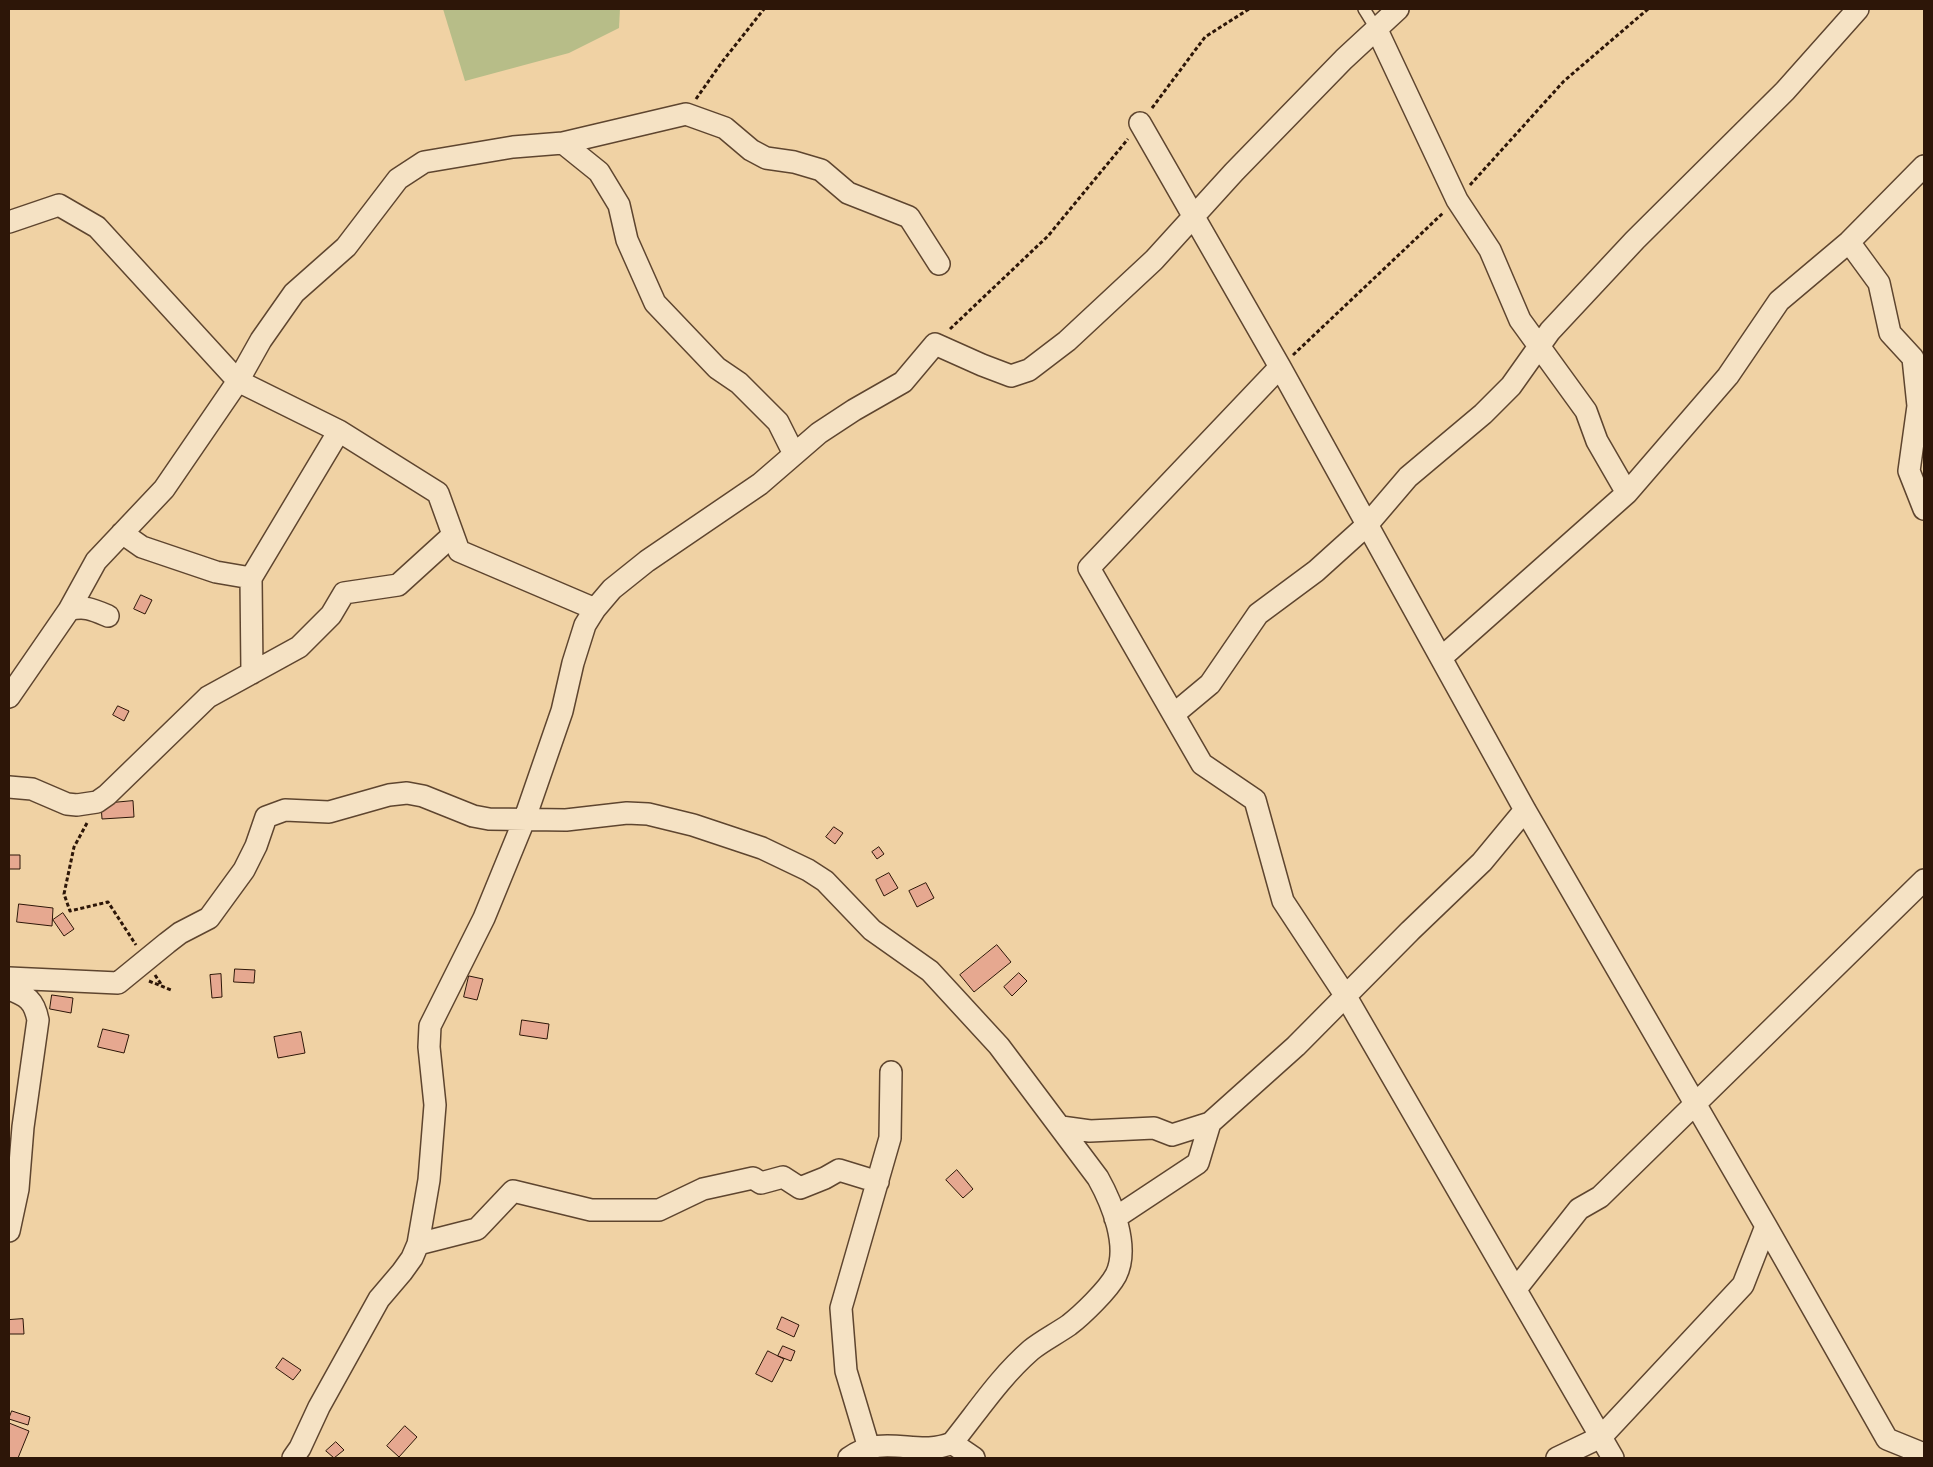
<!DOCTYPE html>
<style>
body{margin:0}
#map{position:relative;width:1933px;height:1467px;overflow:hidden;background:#f0d2a4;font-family:"IM FELL French Canon",serif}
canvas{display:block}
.frame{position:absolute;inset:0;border:10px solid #2d1608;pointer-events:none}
</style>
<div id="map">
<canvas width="1933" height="1467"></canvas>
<div class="frame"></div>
</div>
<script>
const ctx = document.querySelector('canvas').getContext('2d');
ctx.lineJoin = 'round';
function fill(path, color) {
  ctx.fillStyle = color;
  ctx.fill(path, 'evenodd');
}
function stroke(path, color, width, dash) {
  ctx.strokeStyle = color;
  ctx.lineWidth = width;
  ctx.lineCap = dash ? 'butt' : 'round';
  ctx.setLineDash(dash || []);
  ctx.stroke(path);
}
fill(new Path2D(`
 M443,9H620L619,28L569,53L465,81Z`), '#b7bd88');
const building = new Path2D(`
 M141,595L152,600L145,614L134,609Z
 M118,706L129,711L124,721L113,715Z
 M133,801L134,817L102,819L101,804Z
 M834,827L843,833L835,844L826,837Z
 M879,847L884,854L877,859L872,852Z
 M9,855H20V869H9Z
 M889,873L898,888L884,896L876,880Z
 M926,883L934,898L917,907L909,891Z
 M19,904L53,908L52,926L17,922Z
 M63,913L74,929L64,936L53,920Z
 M997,945L1011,962L974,992L960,975Z
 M235,969L255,970L254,983L234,982Z
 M1019,973L1027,981L1012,996L1004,987Z
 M221,974L222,997L212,998L210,975Z
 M469,976L483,979L477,1000L464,997Z
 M52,995L73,998L71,1013L50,1009Z
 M522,1020L549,1024L547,1039L520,1035Z
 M103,1029L129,1035L124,1053L98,1047Z
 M301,1032L305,1053L278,1058L274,1037Z
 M957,1170L973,1189L963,1198L946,1180Z
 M782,1317L799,1325L794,1337L777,1329Z
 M23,1319L24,1334H9V1320Z
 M783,1346L795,1351L791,1361L778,1356Z
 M768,1351L784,1359L772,1382L756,1374Z
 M283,1358L301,1370L293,1380L276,1368Z
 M12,1411L30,1417L28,1425L9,1419Z
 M9,1423L29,1431L18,1458H9Z
 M405,1426L417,1437L399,1457L387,1446Z
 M336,1442L344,1450L334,1458L326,1451Z`);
fill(building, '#e6a890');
stroke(building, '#2d1608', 1);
const service = new Path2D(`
 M1364,9L1377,30`);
const minor = new Path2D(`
 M1377,30L1457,200L1490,250L1520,320L1586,411L1597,441L1627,493
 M1140,123L1280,367L1525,810L1766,1226L1887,1439L1924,1454L1920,1458
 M563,143L599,172L619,205L627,240L655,303L717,368L739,383L778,422L794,454
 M9,222L59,205L97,227L238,381L339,431L438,493L459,551L595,609
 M1849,242L1879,283L1890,333L1913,358L1918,406L1909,471L1924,509
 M1280,367L1089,568L1202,764L1255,800L1283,901L1345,995L1613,1458
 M122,533L142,547L216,572L251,578
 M69,610L96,561L164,489L238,381L261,340L294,293L346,247L398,179L424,162L513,147L563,143L686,114L725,128L751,150L766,158L794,162L821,170L848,193L909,217L939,264
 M1441,658L1627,493L1728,376L1779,301L1849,242L1924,166
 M252,673L251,578L339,431
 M9,697L69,610C84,605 94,610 108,616
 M1174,714L1210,684L1258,614L1316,571L1367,525L1408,477L1483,414L1511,386L1550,331L1635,240L1785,91L1858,9
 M9,787L32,789L67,804L77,805L97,802L107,795L208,697L299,647L331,615L344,593L398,585L453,535
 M9,978L118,983L167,943L180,933L209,918L244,870L256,846L266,817L285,810L329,812L389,795L407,793L423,796L473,816L489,819L566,820L627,813L648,814L693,825L762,848L808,870L825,881L872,930L930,971L999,1046L1098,1178C1112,1203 1130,1247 1116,1275C1108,1290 1082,1315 1069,1325C1056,1334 1042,1341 1031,1350C999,1378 978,1411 952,1443C917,1458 884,1432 849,1458
 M9,989C27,996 34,1000 38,1020L23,1127L18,1189L9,1231
 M1061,1127L1090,1131L1154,1128L1172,1135L1210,1123L1296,1046L1410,931L1482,862L1525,810
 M1115,1218L1198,1163L1210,1123
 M418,1244L477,1229L513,1191L591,1210H659L703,1189L753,1178L761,1183L783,1177L800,1188L825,1178L839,1170L878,1182
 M1516,1289L1579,1209L1600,1197L1924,880
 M952,1443L974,1458
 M869,1448L846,1371L841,1308L890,1138L891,1072
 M293,1458L300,1448L319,1407L379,1299L402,1272L412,1258L418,1244L429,1180L435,1105L429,1047L430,1026L484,918L525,818L562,711L573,663L585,625L595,609L612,589L647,561L760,484L819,433L854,410L903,382L935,344L982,365L1011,376L1029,370L1067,341L1154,260L1234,172L1344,59L1398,9
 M1557,1458L1601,1437L1743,1285L1766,1226`);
stroke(service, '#5e452f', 14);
stroke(minor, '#5e452f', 24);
stroke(new Path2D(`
 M696,99L722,62L764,9
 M1152,108L1205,37L1249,9
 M1470,185L1564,81L1648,9
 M950,329L1048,236L1128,139
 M1293,355L1443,213
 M87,823L74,847L64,894L70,911L108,902L136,945
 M155,975L163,987
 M149,981L171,990`), '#2d1608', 3, [4, 2.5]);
stroke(service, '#f5e2c4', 11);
stroke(minor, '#f5e2c4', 21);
</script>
